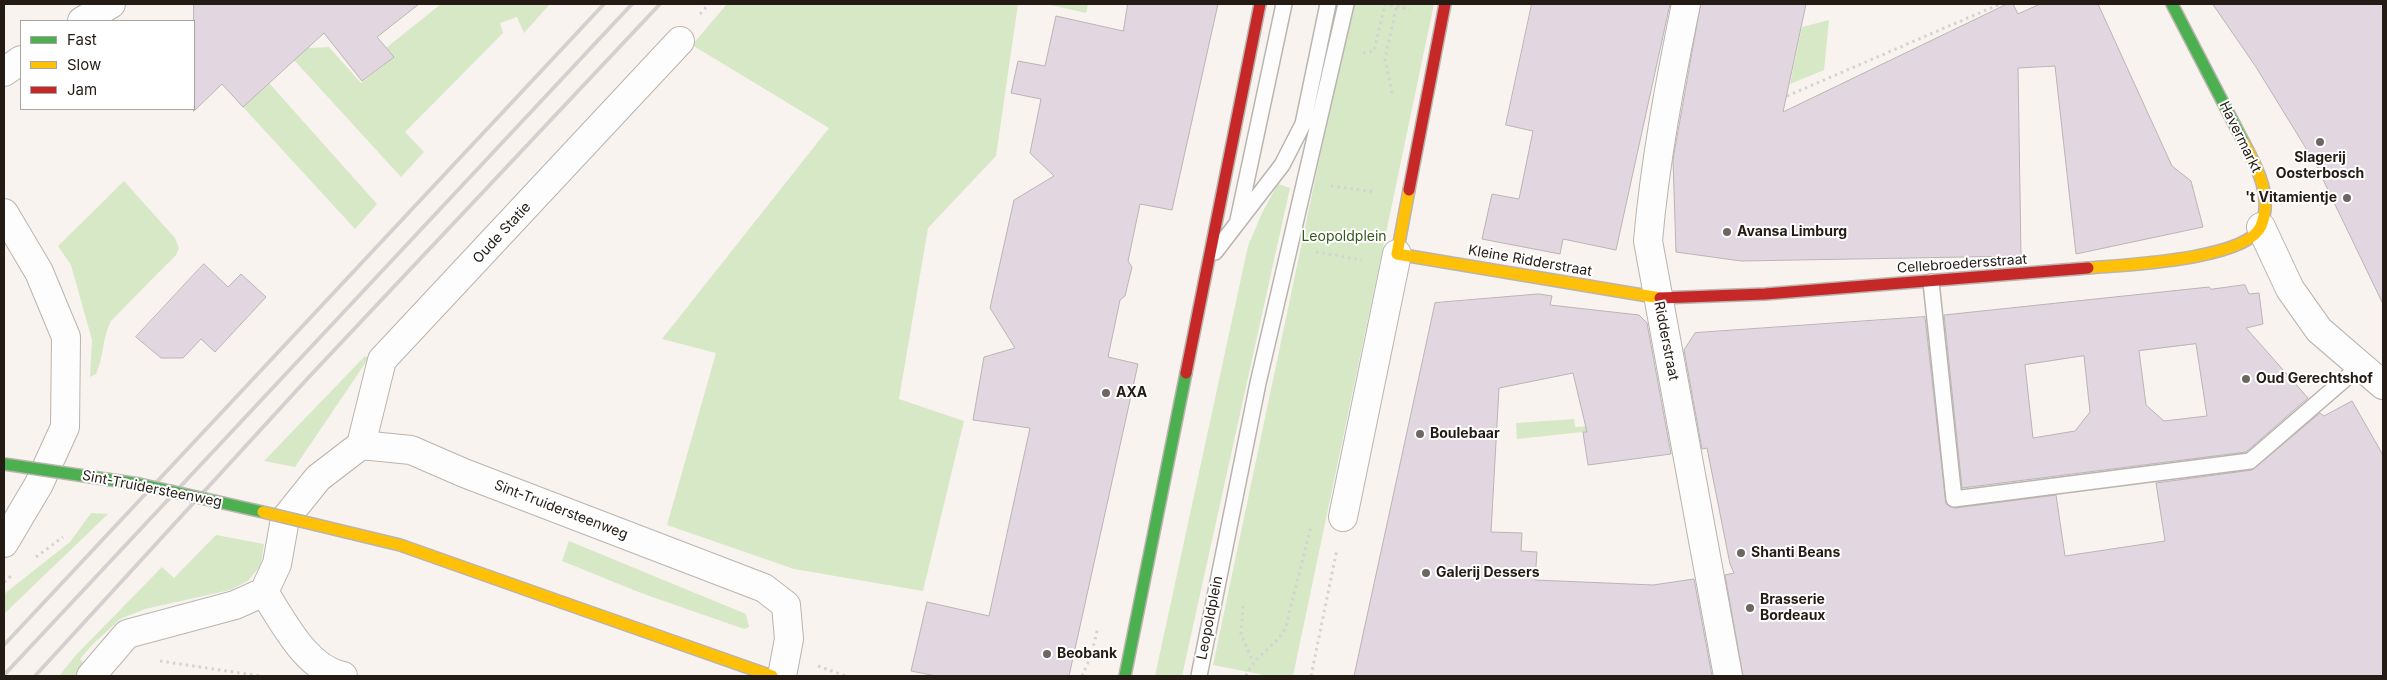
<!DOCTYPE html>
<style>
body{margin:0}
#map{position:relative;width:2387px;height:680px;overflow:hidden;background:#f8f3ef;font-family:Inter,sans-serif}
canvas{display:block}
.frame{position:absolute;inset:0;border:5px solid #241b15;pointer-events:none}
.legend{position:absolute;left:20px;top:20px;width:175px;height:90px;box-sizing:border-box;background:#fff;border:1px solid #a7a4a1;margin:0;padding:6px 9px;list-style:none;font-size:15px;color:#241b15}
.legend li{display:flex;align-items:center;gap:10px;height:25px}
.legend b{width:25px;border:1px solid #a7a4a1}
</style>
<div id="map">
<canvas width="2387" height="680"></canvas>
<div class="frame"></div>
<ul class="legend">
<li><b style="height:6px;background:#4caf50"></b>Fast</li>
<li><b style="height:6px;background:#ffc107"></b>Slow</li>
<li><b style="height:6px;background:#c62828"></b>Jam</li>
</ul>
</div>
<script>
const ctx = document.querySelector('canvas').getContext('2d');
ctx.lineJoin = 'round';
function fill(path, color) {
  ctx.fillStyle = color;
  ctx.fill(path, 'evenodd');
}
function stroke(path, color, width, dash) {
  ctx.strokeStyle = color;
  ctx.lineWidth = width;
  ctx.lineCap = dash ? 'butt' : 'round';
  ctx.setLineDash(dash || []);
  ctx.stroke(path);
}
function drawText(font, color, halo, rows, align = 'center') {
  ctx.font = font + ' Inter,sans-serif';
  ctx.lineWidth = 4;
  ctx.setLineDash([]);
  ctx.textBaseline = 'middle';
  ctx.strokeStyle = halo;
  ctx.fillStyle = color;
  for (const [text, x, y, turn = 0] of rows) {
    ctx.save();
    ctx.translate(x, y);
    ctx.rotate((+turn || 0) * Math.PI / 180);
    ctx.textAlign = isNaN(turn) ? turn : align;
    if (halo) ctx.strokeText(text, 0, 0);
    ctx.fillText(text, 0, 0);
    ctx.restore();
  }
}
fill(new Path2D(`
 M441,4H550L524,33L517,17L500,23L503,33L405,132L424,152L401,177L294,60L300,36L310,48L329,47L361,83L394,57L386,48Z
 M727,4H1018L996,156L928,228L899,399L964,421L923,591L794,569L667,525L716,353L662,339L829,128L692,45Z
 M1046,4H1088L1086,13Z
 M1352,4H1434L1293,676H1269L1213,665Z
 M1829,20L1824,70L1790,84L1802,27Z
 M269,83L377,204L355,229L243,107Z
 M124,181L175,238L179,248L176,255L111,321C102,338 104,357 96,374L90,377L92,340L71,265L58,246Z
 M1278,184L1290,188L1182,676H1155L1248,246L1262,213Z
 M365,356L368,359L295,467L264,461Z
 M1574,419L1575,427L1591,426L1592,431L1517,439L1516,423Z
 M91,513L108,514L4,614V594L70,542Z
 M216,535L264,544L261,565L248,581L230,590L145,609L120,619L92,645L80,659L86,666L78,676H59L76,655L162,567L174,578Z
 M569,541L746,614L749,627L744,629L641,593L562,561Z`), '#d6e8c5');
const building = new Path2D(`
 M194,4H419L377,37L394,57L362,81L324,33L243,107L222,84L194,111Z
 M1128,4H1218L1172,210L1140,204L1128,261L1132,267L1125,296L1120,300L1108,357L1138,364L1069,676H936L911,671L927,602L989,616L1030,428L973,420L984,357L1015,348L990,308L1014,200L1054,176L1030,153L1041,99L1011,93L1018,61L1045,66L1056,16L1123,31Z
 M1532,4H1670L1616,250L1563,239L1560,254L1482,239L1492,194L1519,199L1533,131L1506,125Z
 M1701,4H1806L1783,112L2007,4H2013L2018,14L2040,4H2098L2172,166L2191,181L2203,227L2076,254L2055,66L2018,68L2021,256L1741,261L1676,252L1673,160Z
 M2213,4H2383V304L2315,163L2256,67Z
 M204,264L228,287L241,274L266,297L215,352L201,339L183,358H161L136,337Z
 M2245,285L2249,294L2259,293L2263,324L2246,328L2308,398L2246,452L1962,488L1944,315L2209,287L2211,289ZM2196,344L2207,416L2164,421L2146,405L2139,351ZM2084,356L2090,412L2075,431L2033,438L2025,365Z
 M1539,294L1552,296L1550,305L1639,315L1647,323L1671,454L1588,465L1583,432H1587L1573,373L1499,388L1491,532L1522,533L1521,551L1537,552L1535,580L1653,585L1694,579L1712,676H1354L1435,303Z
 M1925,317L1946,504L1955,508L2056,495L2065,556L2165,541L2156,483L2252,470L2320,413L2324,416L2352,401L2383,455V676H1743L1725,575L1734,573L1730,564L1707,448L1702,449L1684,350L1695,333Z`);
fill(building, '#e2d7e0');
stroke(building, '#b9b4b5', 1);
const lane = new Path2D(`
 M1238,220L1284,4
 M1215,252L1282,165L1303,124L1328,4
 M1931,282L1954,499L2250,461L2360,366
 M1199,676L1258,383L1346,4`);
const street = new Path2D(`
 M1686,4C1670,82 1655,161 1648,241L1728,676
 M82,21L111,4
 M4,72L21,60
 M4,213L39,272L66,337L65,427L39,484L4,543
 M2261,227L2290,289L2319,330L2383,385
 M361,445L382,360L680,41
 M1343,517L1397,254
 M264,592C283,621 306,669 343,676
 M91,676L127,634L235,605L264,592L277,564L285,519L318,478L361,445L411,450L464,473L764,588L786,605L789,639L782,676`);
const fast = new Path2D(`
 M2172,4L2244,143
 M1125,676L1186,373`);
const slow = new Path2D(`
 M1409,190L1397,254L1660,298
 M2088,268C2122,265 2247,260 2261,226C2273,197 2257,167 2244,143
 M564,603L772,676`);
const jam = new Path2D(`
 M1409,190L1445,4
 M1660,298L1765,294L2088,268
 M1186,373L1260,4`);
stroke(lane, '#bab4af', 18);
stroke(street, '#bab4af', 30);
stroke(fast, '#bab4af', 14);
stroke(slow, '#bab4af', 14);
stroke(jam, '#bab4af', 14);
stroke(new Path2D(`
 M1384,4L1410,9
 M700,14L709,4
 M1363,53L1374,51L1385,4
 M1392,93L1385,59L1397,4
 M1787,96L2000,4
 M1331,186L1375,192
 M1316,252L1362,260
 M36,557L63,537
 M4,582L11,576
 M1243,606L1241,634L1253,662
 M160,661L260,676
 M818,666L846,676
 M1082,676L1091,656L1098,627
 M1246,676C1254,655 1277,647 1286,626L1311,526
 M1311,676L1337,549`), '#d4d3d1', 3, [2.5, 4]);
stroke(lane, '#fefdfd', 15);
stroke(street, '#fefdfd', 28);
stroke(fast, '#4caf50', 11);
stroke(slow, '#ffc107', 11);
stroke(jam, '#c62828', 11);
stroke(new Path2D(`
 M4,645L604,4
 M4,675L632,4
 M35,676L308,378L660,4`), '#d3d0cf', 4);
const fastBridge = new Path2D(`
 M4,464L139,484L263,512`);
const slowBridge = new Path2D(`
 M263,512L400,545L564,603`);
stroke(fastBridge, '#bab4af', 14, []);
stroke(slowBridge, '#bab4af', 14, []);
stroke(fastBridge, '#4caf50', 11);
stroke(slowBridge, '#ffc107', 11);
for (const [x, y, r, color] of [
 [2320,142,5,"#6e6761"],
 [2347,198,5,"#6e6761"],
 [1727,232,5,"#6e6761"],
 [2246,379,5,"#6e6761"],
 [1106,393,5,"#6e6761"],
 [1420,434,5,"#6e6761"],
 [1741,553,5,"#6e6761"],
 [1426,573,5,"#6e6761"],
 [1750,608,5,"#6e6761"],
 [1047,654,5,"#6e6761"]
]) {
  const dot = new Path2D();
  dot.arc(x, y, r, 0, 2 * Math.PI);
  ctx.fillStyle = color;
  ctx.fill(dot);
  stroke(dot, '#fff', 2);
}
drawText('14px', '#241b15', '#fff', [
 ["Havermarkt",2240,137,64],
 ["Oude Statie",502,233,-47],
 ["Kleine Ridderstraat",1530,261,10],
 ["Cellebroedersstraat",1962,264,-4],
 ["Ridderstraat",1666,341,79],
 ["Sint-Truidersteenweg",152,489,11],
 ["Sint-Truidersteenweg",561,510,21],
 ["Leopoldplein",1210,618,-79]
]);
drawText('bold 14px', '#241b15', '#fff', [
 ["Slagerij",2320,158,"center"],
 ["Oosterbosch",2320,174,"center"],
 ["'t Vitamientje",2337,198,"right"],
 ["Avansa Limburg",1737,232],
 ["Oud Gerechtshof",2256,379],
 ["AXA",1116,393],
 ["Boulebaar",1430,434],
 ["Shanti Beans",1751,553],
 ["Galerij Dessers",1436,573],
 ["Brasserie",1760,600],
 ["Bordeaux",1760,616],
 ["Beobank",1057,654]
], 'left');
drawText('14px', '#355719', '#fff', [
 ["Leopoldplein",1344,237]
]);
</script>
